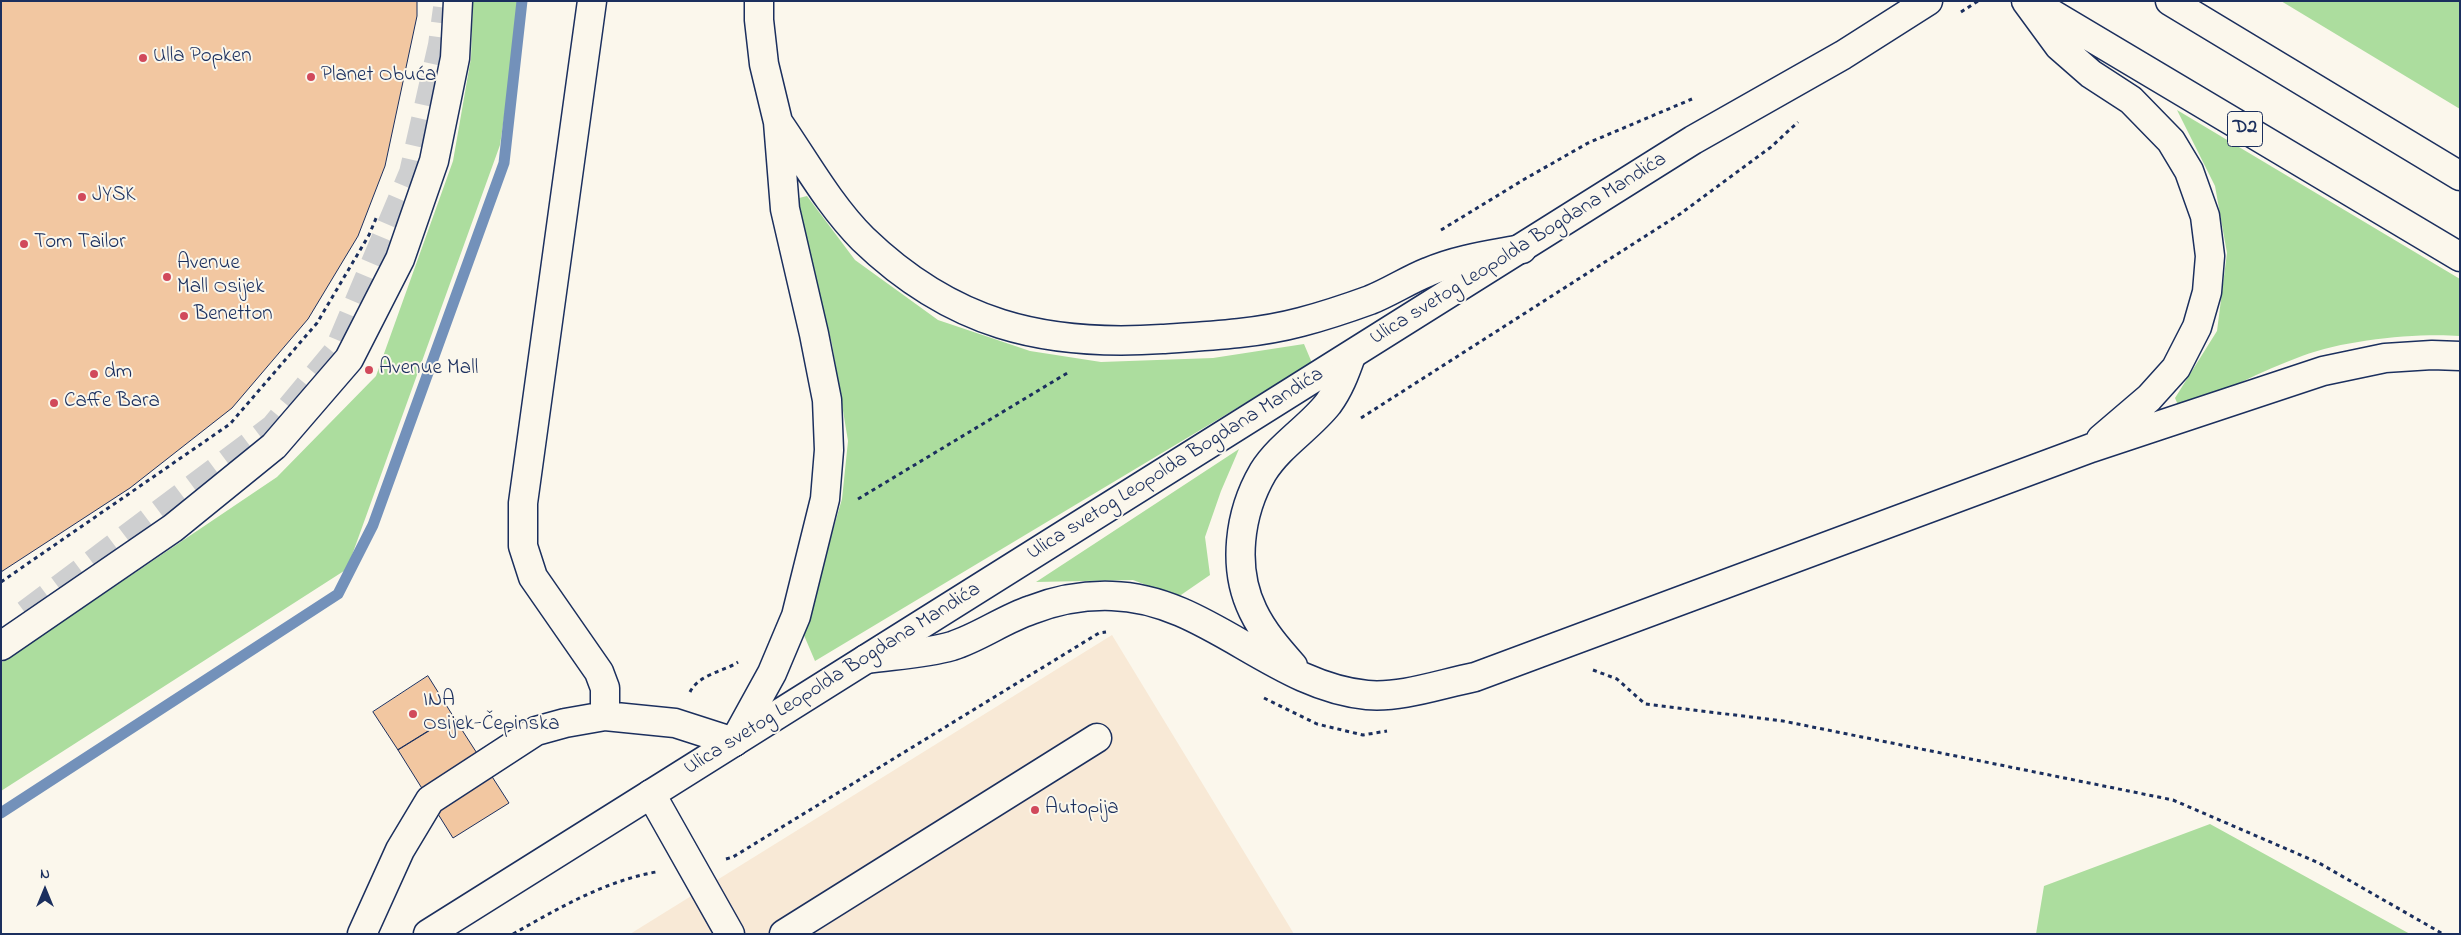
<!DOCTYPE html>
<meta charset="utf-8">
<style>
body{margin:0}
#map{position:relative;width:2461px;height:935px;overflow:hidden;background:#fbf7ec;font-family:"Indie Flower",sans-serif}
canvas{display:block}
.frame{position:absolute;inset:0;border:2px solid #1b2f5e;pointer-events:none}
.north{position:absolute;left:20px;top:865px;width:50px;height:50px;-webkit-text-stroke:4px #fbf7ec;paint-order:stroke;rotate:0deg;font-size:14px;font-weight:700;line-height:20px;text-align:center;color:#1b2f5e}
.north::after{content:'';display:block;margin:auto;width:18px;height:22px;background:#1b2f5e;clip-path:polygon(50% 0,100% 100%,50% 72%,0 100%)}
</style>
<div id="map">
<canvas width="2461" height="935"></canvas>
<div class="frame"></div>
<div class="north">N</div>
</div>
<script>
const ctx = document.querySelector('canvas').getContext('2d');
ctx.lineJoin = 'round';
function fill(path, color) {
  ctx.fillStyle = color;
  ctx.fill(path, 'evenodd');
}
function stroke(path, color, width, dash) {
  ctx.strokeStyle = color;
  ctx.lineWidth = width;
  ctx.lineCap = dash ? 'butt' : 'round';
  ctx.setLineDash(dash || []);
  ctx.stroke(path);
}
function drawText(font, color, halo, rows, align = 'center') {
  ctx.font = font + ' "Indie Flower",sans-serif';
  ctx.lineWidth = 4;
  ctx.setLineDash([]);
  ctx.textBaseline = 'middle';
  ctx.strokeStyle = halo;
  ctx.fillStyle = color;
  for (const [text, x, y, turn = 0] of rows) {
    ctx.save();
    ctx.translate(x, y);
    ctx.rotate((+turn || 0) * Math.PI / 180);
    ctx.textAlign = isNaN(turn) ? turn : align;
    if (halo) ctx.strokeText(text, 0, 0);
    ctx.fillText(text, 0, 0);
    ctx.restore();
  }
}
fill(new Path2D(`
 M1112,635L1294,934H630Z`), '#f8e9d6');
fill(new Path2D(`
 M473,1H521L500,145L347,569L1,791V663L277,477L376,376L453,161L471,58Z
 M2281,1H2460V109Z
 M2177,110L2460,279V336C2414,333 2345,340 2302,356C2261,371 2221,392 2181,412L2175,398L2217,331L2227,253L2215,186Z
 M807,196L855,260L938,320L1030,351L1101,362L1213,358L1304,344L1312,363L815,661L803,633L842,499L848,441L832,344L795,199Z
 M1239,449L1221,491L1205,537L1210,575L1178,597L1133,580L1036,582Z
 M2210,824L2410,934H2036L2044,886Z`), '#acdd9e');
stroke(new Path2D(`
 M1,813L338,594L373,525L504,163L522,1`), '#7391ba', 11);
const building = new Path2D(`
 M1,1H417V16L385,166L358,236L308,319L232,408L130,488L1,572Z
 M428,676L453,716L398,750L373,712Z
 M453,716L509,803L453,838L398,750Z`);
fill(building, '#f2c7a1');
stroke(building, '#1b2f5e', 1);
stroke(new Path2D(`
 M26,614L274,428L338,351L413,173L442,45L447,8`), '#cecfd0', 28, [28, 14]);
const minor = new Path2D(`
 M592,1L523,503V546L533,577L599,672L605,688V716
 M1,646L173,528L274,446L349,359L400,259L434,161L455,58L458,1
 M651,794L730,934
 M362,934L400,850L430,800L536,731L565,723L605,716L675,723L734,742
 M784,934L1097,738`);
const major = new Path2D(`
 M428,934L1693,140L1843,55L1928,1`);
const highway = new Path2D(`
 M2026,1L2059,46L2091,74L2131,100L2171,141L2189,171L2205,216L2210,256L2207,292L2197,327L2176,368L2149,398L2101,439
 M2170,1L2460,176
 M2032,2L2460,257
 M778,122C805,161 829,205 863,239C951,324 1043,347 1162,339C1209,336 1256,334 1301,322C1324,316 1348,308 1370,300C1390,292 1408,280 1428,272C1458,259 1490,255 1522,249
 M866,659C894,655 925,654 952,646C980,637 1004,619 1031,610C1057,600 1084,595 1112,596C1206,598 1273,686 1367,695C1402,698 1440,684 1475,677L2091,448L2323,371L2385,358L2432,355L2460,356
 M1293,666C1278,649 1263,632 1253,611C1232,568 1239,513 1263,472C1280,445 1309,428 1328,404C1339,389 1345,373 1351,356
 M734,742L772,673L796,616L825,499L829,450L827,400L814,334L785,209L778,122L764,64L759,20V1`);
stroke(minor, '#1b2f5e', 31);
stroke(major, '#1b2f5e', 31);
stroke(highway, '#1b2f5e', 31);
stroke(new Path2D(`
 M1961,12L1978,1
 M1441,230L1523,180L1588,143L1692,99
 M1361,418L1680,214L1771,147L1798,122
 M858,499L1069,372
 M1,582L230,424L317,323L369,235L377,216
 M1593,670L1617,679L1645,704L1783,721L2173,800L2319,863L2443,934
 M690,692C699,674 723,672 738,662
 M1264,698L1317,724L1363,735L1387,731
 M726,859L733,857L1099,633L1106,632
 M513,934C557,909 605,881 656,872`), '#1b2f5e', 3, [4, 4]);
stroke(minor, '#fbf7ec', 28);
stroke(major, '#fbf7ec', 28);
stroke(highway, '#fbf7ec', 28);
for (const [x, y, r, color] of [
 [143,58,5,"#d1495b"],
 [311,77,5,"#d1495b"],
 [82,197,5,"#d1495b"],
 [24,244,5,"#d1495b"],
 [167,277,5,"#d1495b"],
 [184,316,5,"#d1495b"],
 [369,370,5,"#d1495b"],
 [94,374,5,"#d1495b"],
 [54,403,5,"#d1495b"],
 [413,714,5,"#d1495b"],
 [1035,810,5,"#d1495b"]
]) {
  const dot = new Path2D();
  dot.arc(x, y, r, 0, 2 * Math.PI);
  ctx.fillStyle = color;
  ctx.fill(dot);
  stroke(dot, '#fbf7ec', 2);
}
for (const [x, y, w] of [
 [2245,129,35]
]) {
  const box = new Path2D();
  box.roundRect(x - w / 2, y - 17.5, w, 35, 4);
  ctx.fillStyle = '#fbf7ec';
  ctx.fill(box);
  stroke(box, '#1b2f5e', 1);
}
drawText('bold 20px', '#1b2f5e', null, [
 ["D2",2245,129]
]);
drawText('21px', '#1b2f5e', '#fbf7ec', [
 ["Ulla Popken",153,58],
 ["Planet Obuća",321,77],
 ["JYSK",92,197],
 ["Tom Tailor",34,244],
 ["Avenue",177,265],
 ["Mall Osijek",177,289],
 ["Benetton",194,316],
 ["Avenue Mall",379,370],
 ["dm",104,374],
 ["Caffe Bara",64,403],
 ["INA",423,702],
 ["Osijek-Čepinska",423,726],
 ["Autopija",1045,810]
], 'left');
drawText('21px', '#1b2f5e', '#fbf7ec', [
 ["Ulica svetog Leopolda Bogdana Mandića",1519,250,-32],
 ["Ulica svetog Leopolda Bogdana Mandića",1176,465,-32],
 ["Ulica svetog Leopolda Bogdana Mandića",833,680,-32]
]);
</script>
